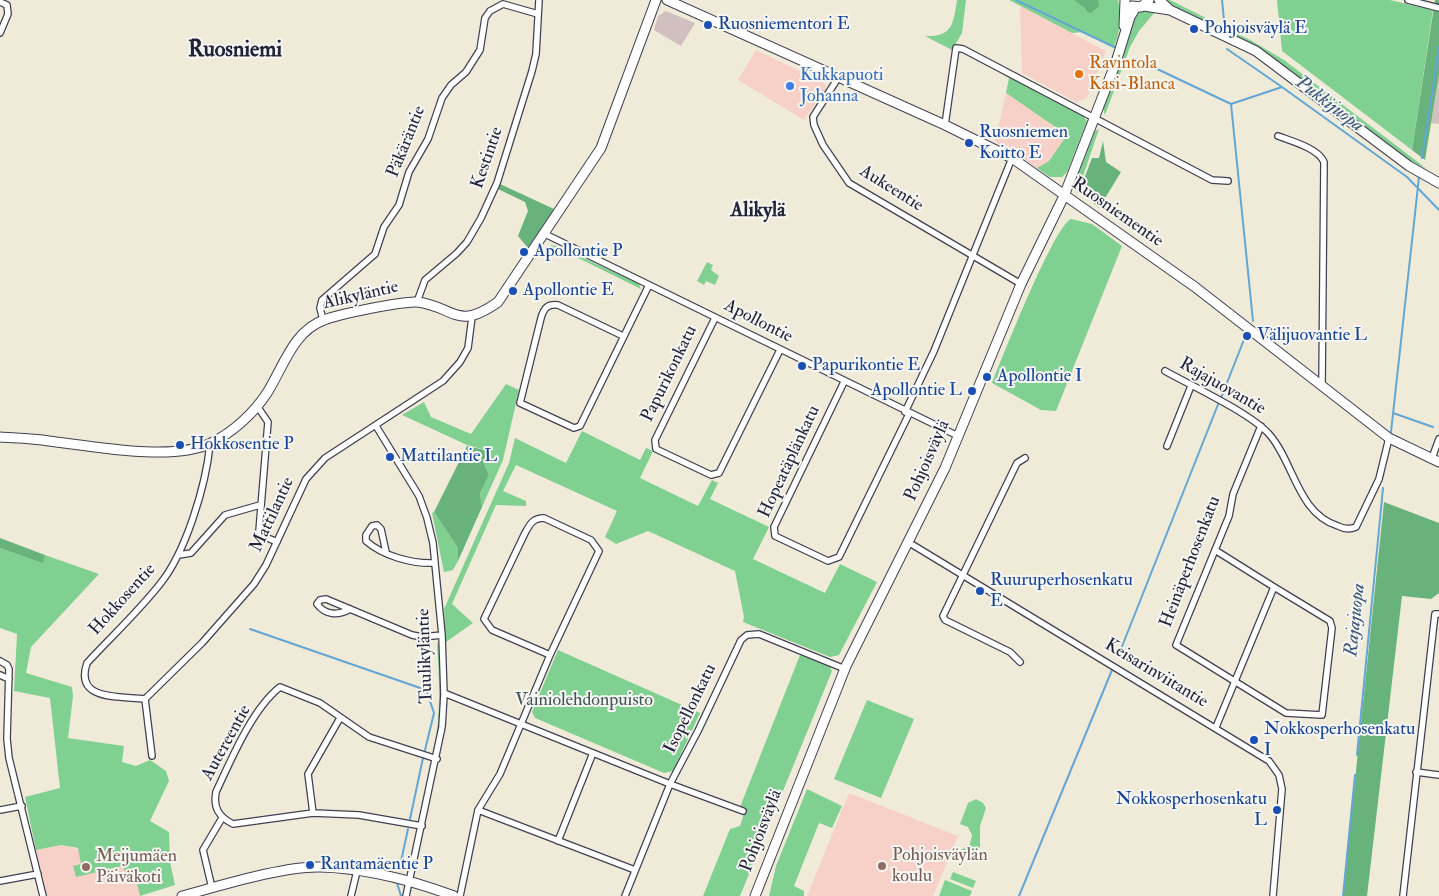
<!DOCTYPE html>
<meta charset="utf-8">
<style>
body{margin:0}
canvas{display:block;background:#f0ebd8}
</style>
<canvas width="1439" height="896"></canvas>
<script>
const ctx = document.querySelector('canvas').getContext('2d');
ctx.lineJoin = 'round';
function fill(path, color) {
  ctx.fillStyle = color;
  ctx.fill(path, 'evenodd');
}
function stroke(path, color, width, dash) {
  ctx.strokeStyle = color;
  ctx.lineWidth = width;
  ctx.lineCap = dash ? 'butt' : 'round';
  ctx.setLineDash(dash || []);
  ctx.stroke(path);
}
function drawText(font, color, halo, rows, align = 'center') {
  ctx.font = font + ' "IM FELL Double Pica",serif';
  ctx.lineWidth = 4;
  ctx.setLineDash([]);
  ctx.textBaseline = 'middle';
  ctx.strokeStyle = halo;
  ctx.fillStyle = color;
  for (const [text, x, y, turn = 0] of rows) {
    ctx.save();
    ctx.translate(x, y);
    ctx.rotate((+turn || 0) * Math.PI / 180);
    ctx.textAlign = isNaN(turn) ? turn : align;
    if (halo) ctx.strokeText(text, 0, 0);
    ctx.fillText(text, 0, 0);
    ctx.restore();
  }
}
fill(new Path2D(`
 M1020,6L1106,51L1087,98L1076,102L1022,73Z
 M756,50L825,83L826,90L804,120L738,80Z
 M1006,93L1067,135L1049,161L1037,168L1016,153L995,142Z
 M849,793L958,836L933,896H807Z
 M61,845L131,862L140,896H47L36,850Z`), '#f7d1c8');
fill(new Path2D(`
 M666,11L695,23L681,46L654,30L658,16Z
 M1439,74V124L1431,123Z`), '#d2bfc0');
fill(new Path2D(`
 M957,0H966L962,33L952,50L925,36C953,37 953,24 957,0Z
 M1009,0H1118C1122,15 1120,33 1114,47L1083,32L1072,33Z
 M1165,0H1170L1252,41L1284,60L1427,169C1376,145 1333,102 1288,69C1250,41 1206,22 1164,1Z
 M1277,0H1390L1433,10L1412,150L1282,51Z
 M1146,11L1155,12L1139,31L1130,47L1105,115L1103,109L1123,56L1131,21L1138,12Z
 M1007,74L1083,116L1087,121L1067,172L1062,177H1050L1037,168L1049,161L1067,135L1006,93L1009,78L1005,76Z
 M1099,129L1077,194C1071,180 1089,146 1095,131Z
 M1071,219L1092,224L1122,246L1056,411L1041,410L992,383C1002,358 1054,226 1071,219Z
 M551,245L560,247L639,284L641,289L562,250L551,248Z
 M707,262L713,265L711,270L719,276L715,285L706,281L704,285L697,281Z
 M506,384L519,390L503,460L482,507L480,493L489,475L484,464L489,451L467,445L402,415L424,402L431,417L471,434Z
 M582,431L640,460L646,448L653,451L640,478L698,506L712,480L718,483L710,499L769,527L753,559L825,593L840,564L877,582L839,655L830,657L743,622L744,617L735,571L648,531L616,544L605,537L617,511L516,465L503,491L526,501V506L496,505L452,604L473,623L446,642L444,609L509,463L515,438L566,463Z
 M434,512L458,548V561L453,570L444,572L432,513Z
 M0,548L42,562L45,555L99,574L31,647L26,673L72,687L73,696L68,738L124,746L122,762L136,766L150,760L166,771L169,781L150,821L169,832L170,862L175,885L140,896L134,872L126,874L123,866L76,877L73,866L81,864L78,848L61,845L36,850L25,797L60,788L50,698L14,691L17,634L0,628Z
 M437,642L439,646C441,681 443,715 436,749L433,751C442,715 439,679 437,642Z
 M558,650L700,713L673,771L664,773L535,718L532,712Z
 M800,655L829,665L832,671L740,896H703L730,829L740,826L745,810L740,807Z
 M867,700L914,719L881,798L834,779Z
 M807,789L842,806L832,828L819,823L794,886L804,891V896H769L776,866Z
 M976,799L983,803L986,808L980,826V847L972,856H965L961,850L970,844L972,835L968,827L960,824L968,803Z
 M953,872L976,881L973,888L950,879Z
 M945,880L972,891L970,896H939Z`), '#80d191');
fill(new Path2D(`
 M1074,0H1098L1099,6L1091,13L1087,12L1085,8Z
 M1435,0H1439V74L1425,160L1412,150Z
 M1103,141L1106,162L1121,172L1099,208L1084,194V179L1092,158H1099Z
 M500,184L554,209L528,248L518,236L528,211L525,202L498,189Z
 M467,446L489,451L484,464L489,475L480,493L482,507L458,561V548L434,512Z
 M1384,502L1439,523V593L1431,599L1402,596L1367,896H1343Z
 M0,538L45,555L43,563L0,548Z`), '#68b37b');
stroke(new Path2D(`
 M1016,0L1114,47
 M1222,0L1224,20
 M1227,49L1282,87
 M1134,58L1231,104L1282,87L1407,177L1439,210
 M1231,104L1253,321
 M1422,158L1439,47
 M1221,398L1245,337
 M1393,413L1433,427
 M1391,432L1419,177
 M250,629L426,690L428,694
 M1119,654L1219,402
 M425,750L434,713L430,701
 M1357,755L1383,488
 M410,819L423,758
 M400,866L408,829
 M397,883L401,896
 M1019,896L1112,670
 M1343,896L1355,775`), '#62a6d6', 2);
const street = new Path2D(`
 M1408,0L1439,8
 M0,2L7,5L8,14L0,33
 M838,78L813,117L814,125L823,145L849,183L1021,284
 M945,125L956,48L963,49L1212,180L1228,181
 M1278,136C1291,141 1318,148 1324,162L1322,386
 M545,234L958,436
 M417,302L425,280L457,253L467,242L481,218L497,183L532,71L536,54L539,0
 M715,318L655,440L656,449L711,475L719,473L780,350
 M323,320L320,308L322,300L375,254L384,227L399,205L409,172L428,139L442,98L451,85L466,72L480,50L485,18L490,11L503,4L538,14
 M623,336L558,305C547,304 544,308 541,318L520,403L574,428L580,426L649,285
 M1165,371C1192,386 1250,413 1269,434C1294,462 1297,513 1338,526C1344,529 1349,530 1356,527L1379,479L1389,438
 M844,382L774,527L775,536L828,561L839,557L909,414
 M257,406L268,422L259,531L263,536L277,542
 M905,412L934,351L1012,158
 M376,426L419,496L427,518L433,543L442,635L444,695L442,727L406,896
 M1261,426L1233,494L1229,516L1176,645L1286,713L1322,715L1332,628L1330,621L1274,587
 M1167,446L1191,386
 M1432,458L1439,439
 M908,542L1269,761L1279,775L1282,789L1273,896
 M1215,550L1274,587L1216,727
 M386,552L381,529L377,525L372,526L366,535V541C383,556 412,564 435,563
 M179,555L191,553L225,515L260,505
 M350,609C338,616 325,615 317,604L320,600L326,599L412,635L422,637L442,635
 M0,661L7,665L9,669L7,739L9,758L43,896
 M1020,662L1010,652L945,620L943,616L1017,463L1025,458
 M0,675L9,679
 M444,693L670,784L743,811
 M145,699L202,643L254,584L266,565L306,479L325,458L443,381L460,362L468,348L472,317
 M145,699C119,696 74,701 87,663C111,637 138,612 160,584C186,552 206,485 210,444
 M145,699L152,756
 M1416,772L1439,775
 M0,810L22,806
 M478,810L635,870
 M313,813L308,774L340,718
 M422,826L359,815L313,813L233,824C219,817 213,808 216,792C231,760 252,709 280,687L320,703L369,737L437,759
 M558,841L593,753
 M0,881L38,874
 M212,888L203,850L222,818
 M351,896L357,871
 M460,896L478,810L500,774L550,655L599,551L591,540L544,518C533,518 530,524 525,533L484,619L492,630L550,655
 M625,896L670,784L698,731L741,640L747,635L759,634L845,669
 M1403,896L1435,614H1439`);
const secondary = new Path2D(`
 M667,0L945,125L1012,158L1195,287L1389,438L1439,462
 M1159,0L1170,10L1256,51L1409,166L1439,183
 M1132,6L1141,7L1149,0
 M1144,6L1170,10
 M1124,26L1125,1
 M0,437C16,438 33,438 49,441C91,446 173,462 211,443C232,433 254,413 267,393C283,368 293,331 324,320C339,314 403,301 417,302C454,306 456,332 498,302L601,148L656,0
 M182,896C220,886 283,866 320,867C366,868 411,880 454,896
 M755,896L846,666L945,468L1021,284L1064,196L1116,62L1130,17L1136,7`);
stroke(street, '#414053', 8);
stroke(secondary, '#414053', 11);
stroke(street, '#fff', 5.5);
stroke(secondary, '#fff', 9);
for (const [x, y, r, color] of [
 [708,25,5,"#1a4fb4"],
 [1194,29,5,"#1a4fb4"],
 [1079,74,5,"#e8710a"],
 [790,86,5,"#3f7fe0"],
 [969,143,5,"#1a4fb4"],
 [524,252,5,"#1a4fb4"],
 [513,291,5,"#1a4fb4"],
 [1247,336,5,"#1a4fb4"],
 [802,366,5,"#1a4fb4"],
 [987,377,5,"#1a4fb4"],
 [972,391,5,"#1a4fb4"],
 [180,445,5,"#1a4fb4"],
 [390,457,5,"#1a4fb4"],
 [980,591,5,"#1a4fb4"],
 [1254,740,5,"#1a4fb4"],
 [1277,810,5,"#1a4fb4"],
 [310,865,5,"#1a4fb4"],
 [882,866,5,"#8d6e63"],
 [86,867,5,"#8d6e63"]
]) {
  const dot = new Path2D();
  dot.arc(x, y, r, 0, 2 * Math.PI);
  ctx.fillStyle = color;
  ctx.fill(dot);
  stroke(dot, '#f6f6f2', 2);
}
drawText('18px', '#164399', '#f6f6f2', [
 ["Ruosniementori E",718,25],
 ["Pohjoisväylä E",1204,29],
 ["Ruosniemen",979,133],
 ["Koitto E",979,154],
 ["Apollontie P",534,252],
 ["Apollontie E",523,291],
 ["Välijuovantie L",1257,336],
 ["Papurikontie E",812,366],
 ["Apollontie I",997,377],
 ["Apollontie L",962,391,"right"],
 ["Hokkosentie P",190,445],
 ["Mattilantie L",400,457],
 ["Ruuruperhosenkatu",990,581],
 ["E",990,602],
 ["Nokkosperhosenkatu",1264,730],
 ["I",1264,751],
 ["Nokkosperhosenkatu",1267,800,"right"],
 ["L",1267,821,"right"],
 ["Rantamäentie P",320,865]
], 'left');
drawText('18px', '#c56008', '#f6f6f2', [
 ["Ravintola",1089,64],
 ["Kasi-Blanca",1089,85]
], 'left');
drawText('18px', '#366cbe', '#f6f6f2', [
 ["Kukkapuoti",800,76],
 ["Johanna",800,97]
], 'left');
drawText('18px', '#22223b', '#f6f6f2', [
 ["Päkäräntie",407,142,-68],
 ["Kestintie",488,158,-71],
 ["Aukeentie",891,189,32],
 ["Ruosniementie",1117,213,35],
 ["Alikyläntie",361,296,-13],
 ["Apollontie",758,322,27],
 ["Papurikonkatu",670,374,-64],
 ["Rajajuovantie",1222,387,30],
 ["Pohjoisväylä",928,461,-66],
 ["Hopeatäplänkatu",790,462,-65],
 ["Mattilantie",273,515,-65],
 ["Heinäperhosenkatu",1191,562,-69],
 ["Hokkosentie",123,600,-48],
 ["Tuulikyläntie",426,656,-92],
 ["Keisarinviitantie",1156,674,31],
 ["Isopellonkatu",691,709,-64],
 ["Autereentie",227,743,-61],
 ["Pohjoisväylä",762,831,-69]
]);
drawText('18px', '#3e5755', '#f6f6f2', [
 ["Vainiolehdonpuisto",584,701]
]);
drawText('18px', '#785e54', '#f6f6f2', [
 ["Pohjoisväylän",892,856],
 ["koulu",892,877],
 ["Meijumäen",96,857],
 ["Päiväkoti",96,878]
], 'left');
drawText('italic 19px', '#3c5779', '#f6f6f2', [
 ["Pukkijuopa",1329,105,37],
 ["Rajajuopa",1356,620,-84]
]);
drawText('bold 20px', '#22223b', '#f6f6f2', [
 ["Alikylä",758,212]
]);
drawText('bold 22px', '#22223b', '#f6f6f2', [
 ["Ruosniemi",235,51]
]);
</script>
